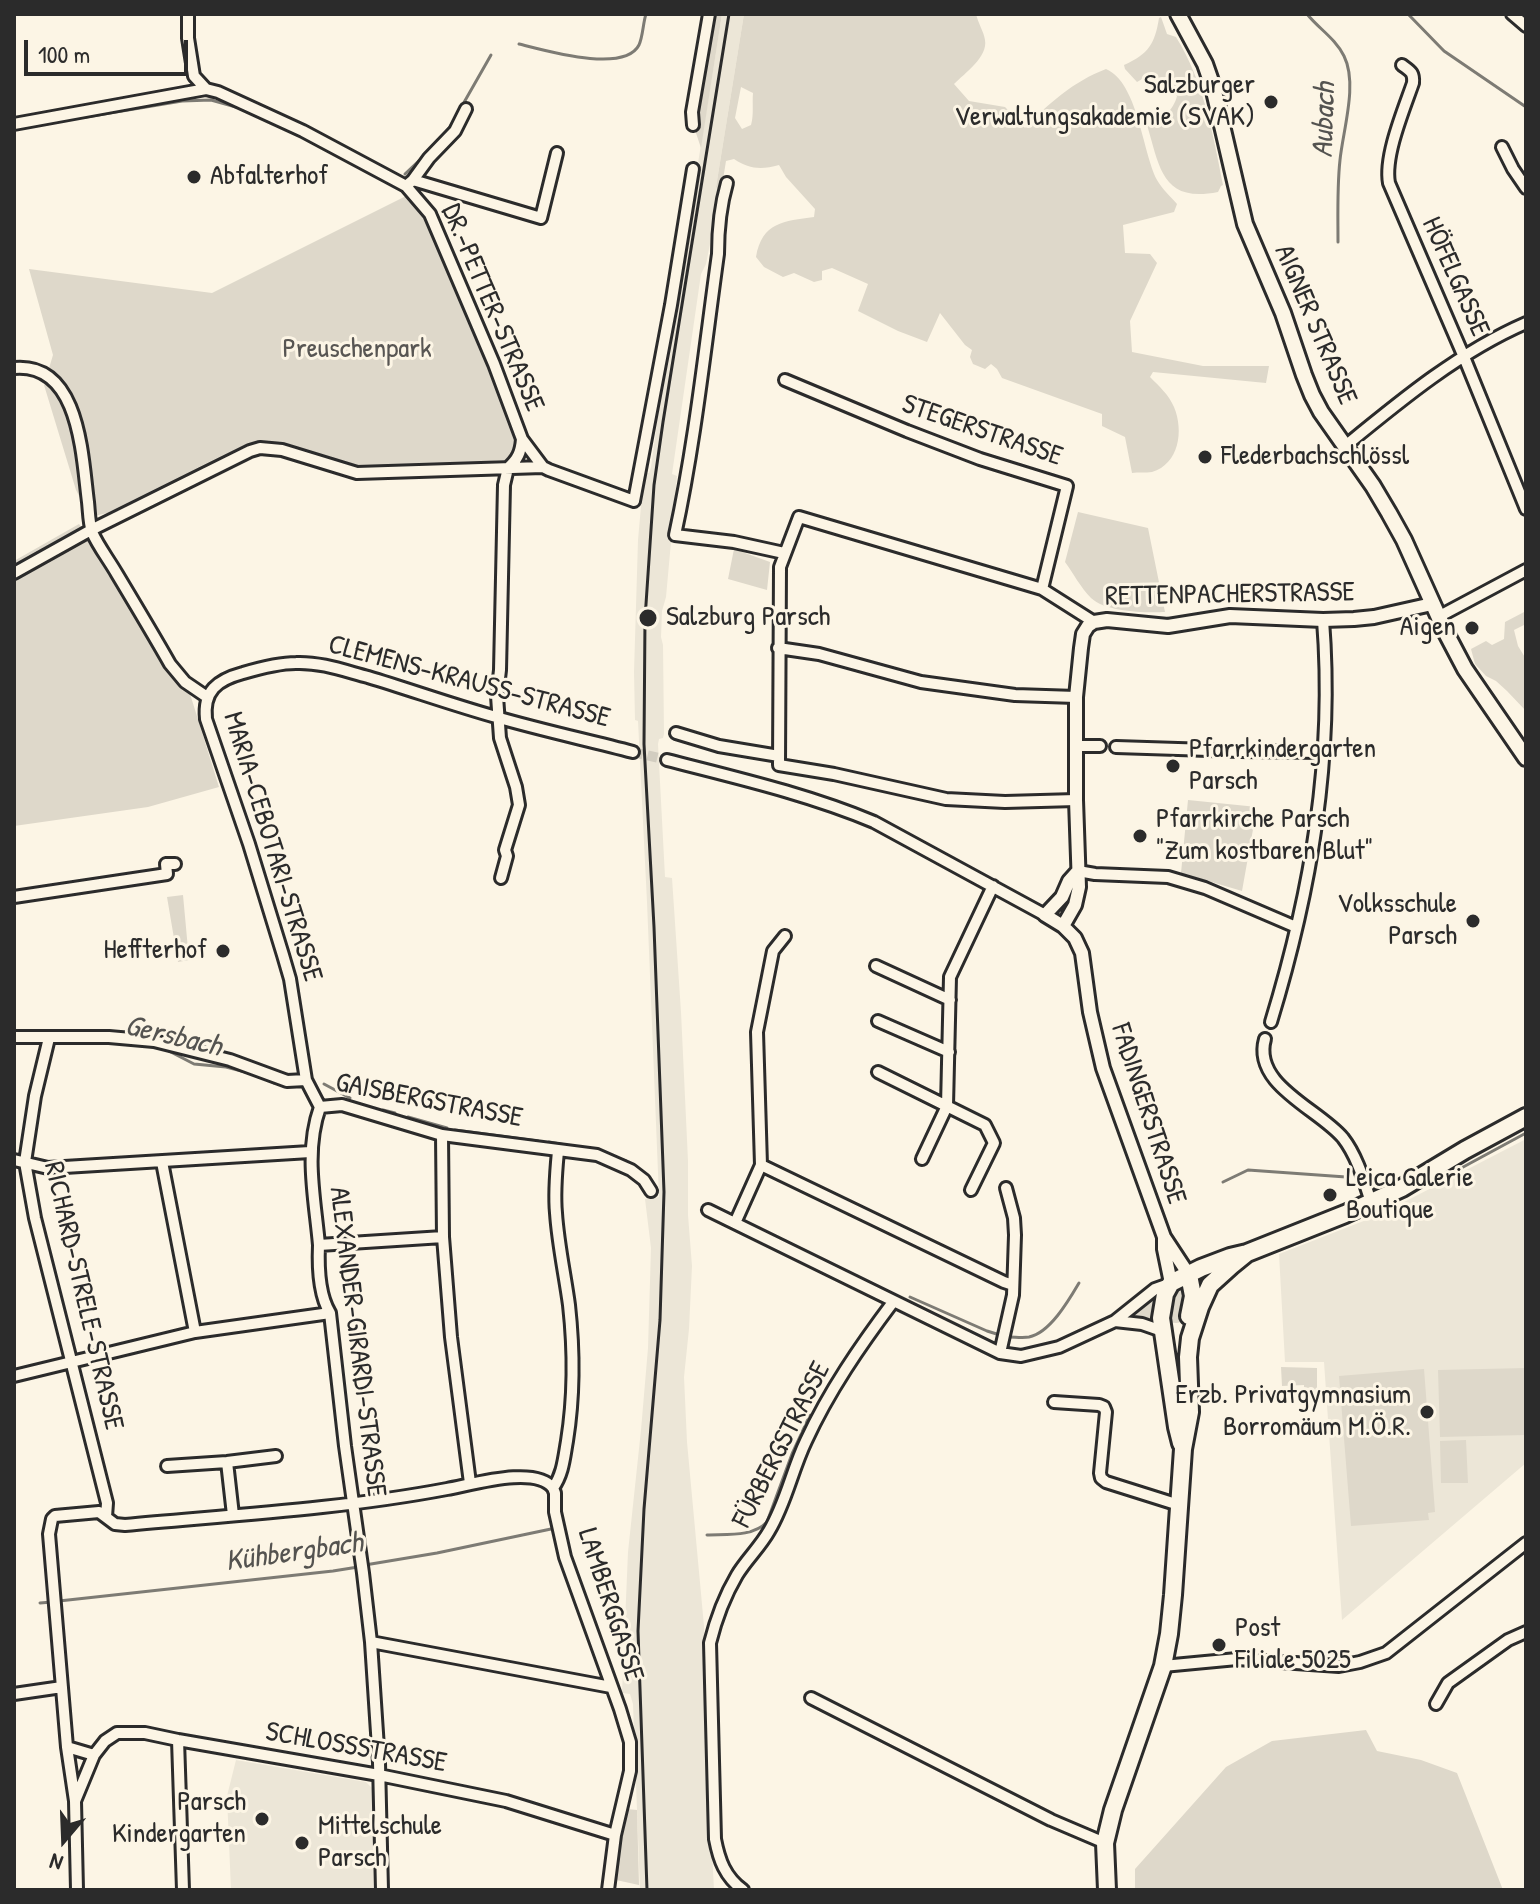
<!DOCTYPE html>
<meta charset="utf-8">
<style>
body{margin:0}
#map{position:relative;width:1540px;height:1904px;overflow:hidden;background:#fcf5e5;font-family:"Patrick Hand",sans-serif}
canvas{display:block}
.frame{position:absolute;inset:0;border:16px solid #2b2b2b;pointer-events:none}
.north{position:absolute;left:24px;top:1800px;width:80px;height:80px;-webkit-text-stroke:6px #fcf5e5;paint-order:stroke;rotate:199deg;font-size:22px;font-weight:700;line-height:32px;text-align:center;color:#2b2b2b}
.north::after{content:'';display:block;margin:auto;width:28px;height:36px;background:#2b2b2b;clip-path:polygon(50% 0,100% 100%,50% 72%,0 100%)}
.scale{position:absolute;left:24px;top:40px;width:164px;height:36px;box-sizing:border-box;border:4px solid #2b2b2b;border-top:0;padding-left:10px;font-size:24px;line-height:28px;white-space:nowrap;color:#2b2b2b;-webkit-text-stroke:6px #fcf5e5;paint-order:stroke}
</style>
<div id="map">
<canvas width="1540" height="1904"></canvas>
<div class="frame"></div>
<div class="north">N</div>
<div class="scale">100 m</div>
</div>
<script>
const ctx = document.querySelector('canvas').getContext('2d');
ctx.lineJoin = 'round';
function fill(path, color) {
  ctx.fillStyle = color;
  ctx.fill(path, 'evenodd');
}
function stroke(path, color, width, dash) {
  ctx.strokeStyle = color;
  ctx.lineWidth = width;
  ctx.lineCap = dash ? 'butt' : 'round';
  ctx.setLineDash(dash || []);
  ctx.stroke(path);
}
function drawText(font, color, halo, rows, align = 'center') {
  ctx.font = font + ' "Patrick Hand",sans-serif';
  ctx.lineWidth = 6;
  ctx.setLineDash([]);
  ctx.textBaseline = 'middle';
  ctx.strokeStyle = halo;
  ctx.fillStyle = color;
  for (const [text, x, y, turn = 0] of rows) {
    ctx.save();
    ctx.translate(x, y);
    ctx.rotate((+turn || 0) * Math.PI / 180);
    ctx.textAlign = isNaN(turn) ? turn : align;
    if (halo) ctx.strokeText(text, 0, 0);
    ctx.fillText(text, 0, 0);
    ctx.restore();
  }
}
fill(new Path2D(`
 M722,14H744L716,187L719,191L713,229L706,264L701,274L672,474L677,476L666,597L662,611L661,637L663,645L664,734L663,738L659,739L658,744L665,877L672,878L681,1012L688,1161V1215L692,1266L689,1329L684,1377L687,1442L704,1626L707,1752L714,1890H640L633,1704L630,1694L622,1693L628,1552L641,1430L648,1348L651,1248L645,1199L659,1197L647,902L638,721L635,720L634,672L638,540L644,473H649L651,467L661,393Z
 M1526,1139V1463L1342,1620L1324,1362H1285L1279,1254L1379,1215Z
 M236,1760L366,1782L372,1788L373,1797L377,1890H231L227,1796Z`), '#ece6d7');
fill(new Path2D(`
 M714,14H722L701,148L696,133L695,116Z
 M744,14H976C978,23 984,32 985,40C988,57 965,73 954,84L969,101L1005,107L1025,128C1048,104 1074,81 1106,69C1138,83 1142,150 1157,180C1162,189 1171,197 1177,204L1174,212L1123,225L1125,253L1150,254L1157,263L1130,321L1132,352L1203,366H1269L1266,383L1153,372L1150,377C1159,386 1169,395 1174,407C1184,431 1179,464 1152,472C1146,473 1138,472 1132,473L1125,437L1102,426V414L1002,378L997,369L991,364L985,369L973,364L970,357L972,350L965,345L940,313L927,342L898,331L858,311L868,284L832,268L822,271V280L814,282L794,273L783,277L764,267L756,257C762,222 784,221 814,217L815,209L786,177L779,165C761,170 749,169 734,159L726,161L722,186L719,191L716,187ZM741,87L753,93C752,104 754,114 751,125L742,129L735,118Z
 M1161,17L1167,34L1176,37C1204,82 1213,134 1223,185L1221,186L1218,192C1162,203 1160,168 1147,125C1161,123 1174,109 1177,96L1156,76L1149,75L1137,82L1125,69L1124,65C1149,54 1155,43 1159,18Z
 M418,190L475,334L519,434L517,448L505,460L433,465L391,473L250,451L157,489L116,511L90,517L76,490L44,385L53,355L29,269L212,293Z
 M1078,512L1148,528L1165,612C1145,613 1106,612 1091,598C1081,588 1073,573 1065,562Z
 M79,524L134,593L178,665L191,697L219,787L148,807L14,826V561Z
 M734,549L770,562L767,590L728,579Z
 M1526,611V624L1514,630L1518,646L1526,659V711L1507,691L1496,681L1486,676L1475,664L1471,649L1486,641L1492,645L1504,639L1505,622Z
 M1188,800L1257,807L1242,891L1181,873Z
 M183,895L189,960L178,962L167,897Z
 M1179,1287L1189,1292L1186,1319C1179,1324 1173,1325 1166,1318L1167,1301Z
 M1155,1297L1153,1310L1155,1323L1135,1317L1133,1312Z
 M1281,1367L1317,1368V1391L1304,1390V1385L1282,1386Z
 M1526,1368V1435L1440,1437L1438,1370Z
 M1424,1369L1435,1512L1428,1513L1429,1520L1351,1526L1339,1376Z
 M1466,1440L1468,1483H1441L1440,1441Z
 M1366,1730L1377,1751L1421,1760L1457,1773L1503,1890H1135V1869L1226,1767L1272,1741Z
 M627,1809L637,1810L639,1885L616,1880L620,1841Z`), '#ded8ca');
stroke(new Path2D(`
 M1307,14C1319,29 1335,38 1344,56C1358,84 1343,130 1340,160C1337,187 1338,215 1338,242
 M1408,14L1444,51L1526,107
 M519,44C544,50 624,74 639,45C643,36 643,23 646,14
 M86,117L182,101L211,100L243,109
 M439,141L450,127L491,55
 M405,174L425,155
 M14,1043H118
 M142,1045L165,1049L194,1064L226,1067L257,1075L274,1083
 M324,1084L350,1098
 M383,1110L395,1113
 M408,1117L447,1128
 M455,1130L538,1141
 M549,1142L593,1150
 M611,1156L626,1161
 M1441,1179L1526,1133
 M1223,1182L1248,1170L1346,1177
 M910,1297L987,1331L1000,1335
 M1009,1337C1015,1337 1023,1338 1029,1337C1050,1333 1069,1300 1079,1283
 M707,1535C727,1534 753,1537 767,1522L792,1454L810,1415
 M365,1565L437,1553L551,1529
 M59,1601L333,1571L358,1567
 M40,1603L52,1602`), '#7d7b74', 3);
stroke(new Path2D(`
 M633,752L667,760`), '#d2cdc0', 10, [10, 5]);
const minor = new Path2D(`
 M188,14V38L194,76L206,89
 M1512,14L1526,26
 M1402,65C1410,71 1414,72 1413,83C1404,109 1384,156 1389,183L1464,357L1526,509
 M14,124L206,89L218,92L303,131L406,186L430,214L494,364L522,439L543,467L549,470L634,501L671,305L693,169
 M693,125L692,112L709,14
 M1502,147L1513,169L1526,188
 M413,180L429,158L455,131L466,109
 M727,183C720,207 718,229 718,254C705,347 695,443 675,535L734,542L784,553
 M406,186L413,180L541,218L557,153
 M14,368C80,362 82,456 88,502C89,511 89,523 92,532C98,546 109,560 117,574C135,604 153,634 170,664L185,682L207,697
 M785,380L907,431L980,459L1067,486L1042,589
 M1344,447C1400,401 1459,352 1526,323
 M508,468C518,459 521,452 522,439
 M14,573L91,530L250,451L260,448L282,450L357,473L543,467
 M1438,617L1526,570
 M778,648L819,654L921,682L1015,695L1076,697
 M676,733L719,746L779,756
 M1076,746H1100
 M1116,747L1240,751L1323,752
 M667,760C737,778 807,794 874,822L1045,915
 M1076,800L1005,802L946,799L834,774L779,765L780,567L799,517L1042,589L1094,622
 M1078,871L1095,874L1168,877L1205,888L1296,927
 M501,878L507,856L505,850L519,805L516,787L500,738L497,696L500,670L504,485L508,468
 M14,897L167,874L166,864H175
 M876,966L950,1000
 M878,1021L949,1052
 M1271,1022C1311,891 1334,758 1323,620
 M14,1037H109L154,1041L230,1060L287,1081L306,1080
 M49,1038L35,1096L25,1162L35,1218L107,1503L106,1517
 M1265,1039C1252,1085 1319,1109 1343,1138C1357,1156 1364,1181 1371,1202
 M878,1072L985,1125L994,1143L971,1190
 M320,1107L306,1080L290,979L283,955L249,844L206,719C203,691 217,680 243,673C260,668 278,663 296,663C321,662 345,671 368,677C411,690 453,705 496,717C541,730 587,740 633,752
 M320,1107C304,1152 315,1199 319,1245C318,1267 319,1295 330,1313L345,1446L363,1573L371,1642L379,1763L382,1890
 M320,1107L342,1105L442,1135L597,1155L631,1170L644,1180L651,1191
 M442,1135L443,1237L451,1337L470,1483
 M558,1151C556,1172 554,1192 556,1213C558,1244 565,1275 569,1305C574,1350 574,1397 567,1441C564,1458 563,1474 553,1488L555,1493V1512L565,1557L620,1709L630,1742V1771L615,1835L608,1890
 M922,1159L947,1106L950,977L993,886
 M14,1160L48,1168L310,1152
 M162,1162L195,1332
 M761,1165L1004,1282L1013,1285
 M708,1210L1000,1353L1021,1356L1059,1347L1115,1321L1155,1289L1169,1284
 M735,1223L761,1165L757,1032L773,951L785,936
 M319,1245L443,1237
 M1115,1321L1142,1324L1162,1331
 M1000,1353L1013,1295L1015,1235L1014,1218L1006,1188
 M14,1376L195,1332L330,1313
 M1054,1402L1099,1405L1104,1407L1106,1412L1100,1473L1101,1478L1106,1482L1179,1505
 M227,1462L233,1515
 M167,1466L227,1462L276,1456
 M371,1642L611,1687
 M1163,1666L1237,1659L1339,1666L1360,1662L1386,1653L1526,1543
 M14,1694L62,1687
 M811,1698L1051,1820L1105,1843
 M1436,1704L1448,1683L1508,1640L1526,1632
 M178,1740L183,1890
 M67,1747L94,1755
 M75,1801L67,1747L49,1534L52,1519L55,1516L99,1512L115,1524L125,1525C233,1515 341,1509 447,1489C471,1485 535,1465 553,1488
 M77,1890L75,1801L94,1755L105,1741L117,1733H145L178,1740L379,1775L506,1801L615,1835
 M743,1890C725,1877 719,1860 715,1839L710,1643C716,1619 724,1597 737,1575C746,1560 760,1547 769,1531C786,1503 792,1470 806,1441C829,1391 860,1346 893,1302`);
const tertiary = new Path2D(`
 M1078,871L1069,881L1062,897L1045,915L1063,926L1075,938L1082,953L1090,1012L1103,1068L1164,1237L1189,1275
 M1063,926L1075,905L1079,887L1076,800V697L1081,648L1083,634L1088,626L1094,622L1107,620L1168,626L1230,616L1323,620L1354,619L1374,617L1432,604
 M1164,1237V1249L1171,1283`);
const secondary = new Path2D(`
 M1178,14L1205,64L1213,87L1245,224L1283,313L1304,375L1312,395L1321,412L1373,486L1389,513L1404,540L1445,631L1465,669L1526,758`);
const primary = new Path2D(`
 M1189,1275L1193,1296L1189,1316
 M1181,1443L1177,1427L1161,1318L1165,1294L1171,1283L1201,1268L1230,1257L1247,1253L1345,1214L1402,1188L1465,1150L1526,1117
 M1107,1890L1105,1843L1113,1810L1163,1666L1169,1634L1173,1595L1183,1449L1190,1412L1188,1357L1190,1338L1200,1307L1210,1285L1231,1266L1247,1253`);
stroke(minor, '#2b2b2b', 16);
stroke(tertiary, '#2b2b2b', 18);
stroke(secondary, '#2b2b2b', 20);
stroke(primary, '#2b2b2b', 22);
stroke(minor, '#fcf5e5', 10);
stroke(tertiary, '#fcf5e5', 12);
stroke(secondary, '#fcf5e5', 14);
stroke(primary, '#fcf5e5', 16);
stroke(new Path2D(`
 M647,1890L638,1631L644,1509L660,1320L664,1192L654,927L644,744L645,619L654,485L663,422L729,14`), '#2b2b2b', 3);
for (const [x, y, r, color] of [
 [1271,102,8,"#2b2b2b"],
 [194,177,8,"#2b2b2b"],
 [1205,457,8,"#2b2b2b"],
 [648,618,10,"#2b2b2b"],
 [1472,628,8,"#2b2b2b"],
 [1173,766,8,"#2b2b2b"],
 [1140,836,8,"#2b2b2b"],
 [1473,921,8,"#2b2b2b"],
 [223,951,8,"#2b2b2b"],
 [1330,1195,8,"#2b2b2b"],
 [1427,1412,8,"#2b2b2b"],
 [1219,1645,8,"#2b2b2b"],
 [262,1819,8,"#2b2b2b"],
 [302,1843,8,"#2b2b2b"]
]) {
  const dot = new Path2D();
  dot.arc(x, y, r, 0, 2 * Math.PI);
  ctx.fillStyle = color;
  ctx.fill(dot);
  stroke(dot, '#fcf5e5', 3);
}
drawText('28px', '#2b2b2b', '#fcf5e5', [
 ["Salzburger",1255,86,"right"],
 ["Verwaltungsakademie (SVAK)",1255,118,"right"],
 ["Abfalterhof",210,177],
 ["Flederbachschlössl",1221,457],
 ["Salzburg Parsch",666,618],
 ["Aigen",1456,628,"right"],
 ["Pfarrkindergarten",1189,750],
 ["Parsch",1189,782],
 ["Pfarrkirche Parsch",1156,820],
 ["\"Zum kostbaren Blut\"",1156,852],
 ["Volksschule",1457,905,"right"],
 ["Parsch",1457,937,"right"],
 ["Heffterhof",207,951,"right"],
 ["Leica Galerie",1346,1179],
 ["Boutique",1346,1211],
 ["Erzb. Privatgymnasium",1411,1396,"right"],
 ["Borromäum M.Ö.R.",1411,1428,"right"],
 ["Post",1235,1629],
 ["Filiale 5025",1235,1661],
 ["Parsch",246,1803,"right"],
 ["Kindergarten",246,1835,"right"],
 ["Mittelschule",318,1827],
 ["Parsch",318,1859]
], 'left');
drawText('28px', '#2b2b2b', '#fcf5e5', [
 ["HÖFELGASSE",1455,277,66],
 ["DR.-PETTER-STRASSE",492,308,67],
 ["AIGNER STRASSE",1315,325,67],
 ["STEGERSTRASSE",982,431,19],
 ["RETTENPACHERSTRASSE",1230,595,-1],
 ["CLEMENS-KRAUSS-STRASSE",469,682,15],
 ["MARIA-CEBOTARI-STRASSE",272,847,73],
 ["GAISBERGSTRASSE",429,1101,11],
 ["FADINGERSTRASSE",1148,1114,72],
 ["RICHARD-STRELE-STRASSE",83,1296,77],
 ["ALEXANDER-GIRARDI-STRASSE",357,1342,83],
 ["FÜRBERGSTRASSE",782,1445,-63],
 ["LAMBERGGASSE",610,1605,72],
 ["SCHLOSSSTRASSE",356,1748,10]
]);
drawText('28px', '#585653', '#fcf5e5', [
 ["Preuschenpark",357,350]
]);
drawText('italic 30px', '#545350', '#fcf5e5', [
 ["Aubach",1325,120,-88],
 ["Gersbach",173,1037,13],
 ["Kühbergbach",294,1553,-8]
]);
</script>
